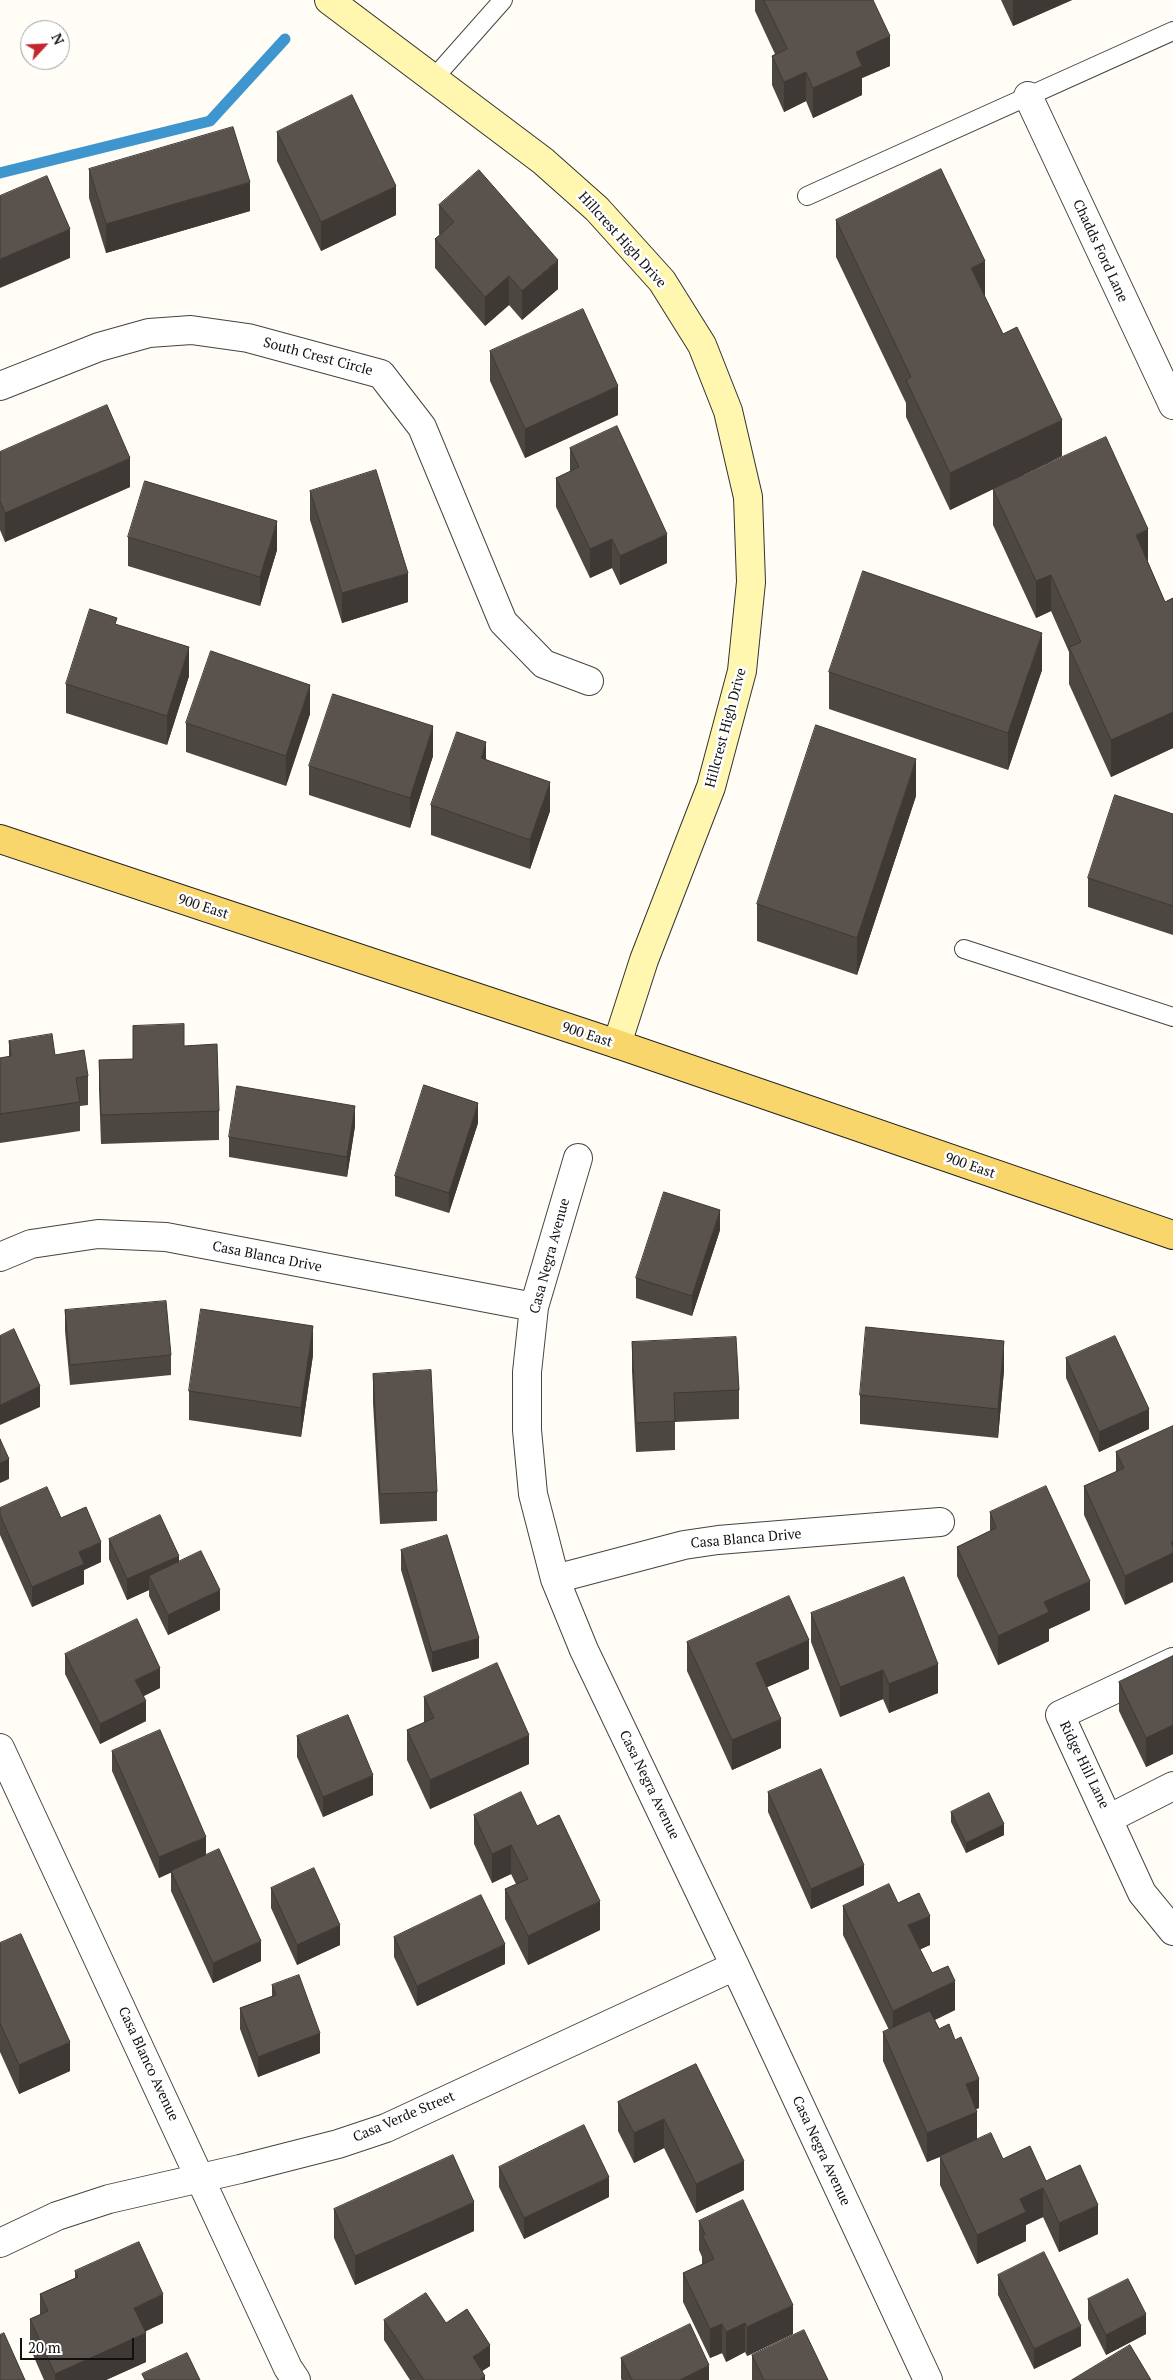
<!DOCTYPE html>
<style>
body{margin:0}
#map{position:relative;width:1173px;height:2380px;overflow:hidden;background:#fffdf5;font-family:"PT Serif",serif}
canvas{display:block}
.north{position:absolute;left:20px;top:20px;width:50px;height:50px;box-sizing:border-box;background:#fff;border:1px solid #a0a0a0;border-radius:50%;rotate:65deg;font-size:14px;font-weight:700;line-height:20px;text-align:center;color:#111}
.north::after{content:'';display:block;margin:auto;width:18px;height:22px;background:#c4262e;clip-path:polygon(50% 0,100% 100%,50% 72%,0 100%)}
.scale{position:absolute;left:20px;top:2338px;width:114px;height:22px;box-sizing:border-box;border:2px solid #111;border-top:0;padding-left:6px;font-size:15px;line-height:18px;white-space:nowrap;color:#111;-webkit-text-stroke:4px #fff;paint-order:stroke}
</style>
<div id="map">
<canvas width="1173" height="2380"></canvas>
<div class="north">N</div>
<div class="scale">20 m</div>
</div>
<script>
const ctx = document.querySelector('canvas').getContext('2d');
ctx.lineJoin = 'round';
function stroke(path, color, width, dash) {
  ctx.strokeStyle = color;
  ctx.lineWidth = width;
  ctx.lineCap = dash ? 'butt' : 'round';
  ctx.setLineDash(dash || []);
  ctx.stroke(path);
}
function fill(path, color) {
  ctx.fillStyle = color;
  ctx.fill(path, 'evenodd');
}
function drawText(font, color, halo, rows, align = 'center') {
  ctx.font = font + ' "PT Serif",serif';
  ctx.lineWidth = 5;
  ctx.setLineDash([]);
  ctx.textBaseline = 'middle';
  ctx.strokeStyle = halo;
  ctx.fillStyle = color;
  for (const [text, x, y, turn = 0] of rows) {
    ctx.save();
    ctx.translate(x, y);
    ctx.rotate((+turn || 0) * Math.PI / 180);
    ctx.textAlign = isNaN(turn) ? turn : align;
    if (halo) ctx.strokeText(text, 0, 0);
    ctx.fillText(text, 0, 0);
    ctx.restore();
  }
}
stroke(new Path2D(`
 M0,173L210,121L285,39`), '#3f96cf', 11);
const lane = new Path2D(`
 M434,78L503,0
 M807,196L1173,31
 M964,949L1173,1017`);
const street = new Path2D(`
 M1028,96L1173,405
 M0,386L99,347L149,333L191,330L248,338L381,374L422,427L503,622L544,664L589,681
 M578,1158L534,1307L527,1372V1430L533,1494L555,1579L584,1650L735,1966L928,2380
 M0,1257L31,1244L98,1234L166,1237L534,1307
 M555,1579L684,1545L718,1540L940,1522
 M1173,1662L1060,1715L1142,1893L1173,1931
 M0,1748L288,2368L296,2380
 M1110,1818L1173,1786
 M0,2243L57,2216L109,2199L240,2169L338,2144L386,2128L735,1966`);
const secondary = new Path2D(`
 M329,0L543,161L597,209L662,281L702,345L728,411L748,497L751,582L742,671L711,787L644,960L617,1044`);
const primary = new Path2D(`
 M0,839L617,1044L1173,1235`);
stroke(lane, '#444', 20);
stroke(street, '#444', 30);
stroke(secondary, '#333', 30);
stroke(primary, '#222', 30);
stroke(lane, '#fff', 18);
stroke(street, '#fff', 28);
stroke(secondary, '#fff6b0', 28);
stroke(primary, '#f9d66b', 28);
fill(new Path2D(`
 M755,0H873L890,66L862,78V95L813,118L806,101L784,112L772,85V56L775,54L755,11Z
 M1001,0H1072L1013,26Z
 M277,132L396,215L321,251L277,161Z
 M89,169L250,211L106,253L89,198Z
 M439,205L558,289L522,320L509,305L485,326L435,268V239L440,235L439,234Z
 M836,220L985,297L1062,456L1023,475L1148,562L1165,602L1173,598V748L1111,777L1069,684V652L1051,611L1036,618L993,525V489L950,510L906,417V403L836,257Z
 M490,351L618,415L525,458L490,381Z
 M570,448L667,563L620,585L612,568L590,578L556,507V478L570,472Z
 M0,452L130,487L5,542L0,530Z
 M310,491L408,602L342,623L310,520Z
 M128,537L277,550L260,606L128,566Z
 M1042,670L1008,770L829,709V672Z
 M189,676L167,745L66,713V684Z
 M310,714L286,786L186,752V723Z
 M433,756L410,828L309,795V766Z
 M486,759L550,811L530,869L431,835V805Z
 M916,796L857,975L757,941V904Z
 M1173,814V935L1088,907V878Z
 M133,1026L184,1046L219,1111V1140L101,1144L99,1089V1060L133,1059Z
 M9,1041L88,1076V1105L80,1106V1131L0,1143V1058L9,1057Z
 M478,1123L449,1213L395,1196V1176Z
 M355,1126L347,1177L229,1157V1137Z
 M720,1230L692,1316L636,1298V1278Z
 M65,1310L171,1355V1375L70,1385L65,1331Z
 M632,1342L739,1390V1419L675,1422V1450L636,1452L632,1371Z
 M313,1355L301,1437L189,1420V1391Z
 M1066,1358L1149,1429L1099,1452L1066,1378Z
 M1004,1370L998,1438L860,1424V1395Z
 M373,1374L437,1492V1521L380,1524L373,1403Z
 M1173,1426L1125,1605L1084,1515V1486L1116,1472V1452Z
 M0,1508L61,1518L101,1562L84,1570V1584L32,1607L0,1535Z
 M990,1512L1090,1610L1049,1629V1641L998,1665L957,1576V1547L990,1531Z
 M109,1539L179,1562L220,1610L168,1635L149,1596V1590L127,1600L109,1559Z
 M401,1550L479,1658L432,1672L401,1570Z
 M811,1613L938,1693L889,1713L883,1699L840,1717L811,1642Z
 M687,1642L809,1669L767,1687L781,1748L732,1770L687,1671Z
 M65,1654L160,1688L144,1696L146,1721L100,1744L65,1674Z
 M1173,1656V1754L1146,1767L1119,1711V1682Z
 M424,1697L529,1764L430,1809L407,1760V1730L424,1723Z
 M297,1736L373,1795L323,1817L297,1757Z
 M112,1751L206,1855L261,1961L213,1983L171,1891V1872L159,1878L112,1771Z
 M768,1792L864,1885L811,1909L768,1812Z
 M951,1812L1004,1835L966,1853L951,1822Z
 M474,1815L537,1826L600,1930L528,1965L505,1919V1889L516,1884L511,1874L492,1883L474,1844Z
 M271,1888L340,1945L297,1965L271,1908Z
 M898,1903L930,1945L920,1949L932,1973L955,2010L935,2020L979,2108L976,2109L977,2139L1003,2159L1046,2181L1098,2234L1059,2252L1043,2217L1026,2225V2241L977,2264L940,2185V2157L927,2162L883,2061V2032L889,2030L843,1935V1906Z
 M394,1937L505,1964L417,2006L394,1957Z
 M0,1943L70,2071L19,2094L0,2052Z
 M272,1985L320,2053L258,2077L240,2029V2008L272,1996Z
 M696,2064L744,2190L696,2213L664,2148L634,2163L618,2131V2102Z
 M499,2167L609,2197L524,2239L499,2187Z
 M334,2209L474,2231L355,2285L334,2238Z
 M699,2221L793,2334L747,2356L745,2352L726,2362L722,2353L710,2358L683,2302V2273L702,2264V2257L699,2250Z
 M75,2271L163,2323L145,2331L146,2362L106,2380H44L30,2348V2319L40,2315V2294L75,2278Z
 M998,2275L1081,2346L1034,2369L998,2295Z
 M1088,2299L1146,2334L1106,2355L1088,2319Z
 M384,2320L446,2323L490,2366L482,2371L485,2380H410L384,2340Z
 M752,2355L828,2380H752Z
 M621,2358L709,2380H622L621,2379Z`), '#4d4742');
fill(new Path2D(`
 M1013,0H1072L1013,26Z
 M890,36V66L862,78V95L813,118V88L856,52Z
 M806,72V101L784,112V82Z
 M250,182V211L106,253V224Z
 M396,186V215L321,251V222Z
 M70,229V258L0,288V259Z
 M558,260V289L522,320V291Z
 M985,261V298L971,268Z
 M509,276V305L485,326V297Z
 M618,386V415L525,458V429Z
 M1062,420V456L950,510V473Z
 M130,458V487L5,542V513Z
 M277,521V550L260,606V577Z
 M1148,529V566L1136,535Z
 M667,534V563L620,585V556Z
 M612,539V568L590,578V549Z
 M408,573V602L342,623V593Z
 M1051,575V611L1036,618V581Z
 M1042,633V670L1008,770V733Z
 M189,647V676L167,745V716Z
 M310,685V714L286,786V756Z
 M1173,712V748L1111,777V740Z
 M433,726V756L410,828V798Z
 M486,742V771L481,758Z
 M916,759V796L857,975V938Z
 M550,782V811L530,869V840Z
 M478,1103V1123L449,1213V1193Z
 M355,1106V1126L347,1177V1157Z
 M720,1210V1230L692,1316V1296Z
 M313,1326V1355L301,1437V1408Z
 M1004,1341V1370L998,1438V1409Z
 M40,1386V1407L0,1425V1405Z
 M1149,1409V1429L1099,1452V1432Z
 M9,1459V1479L0,1483V1463Z
 M1173,1541V1582L1125,1605V1576Z
 M101,1542V1562L84,1570V1584L32,1607V1587L79,1552Z
 M179,1556V1577L149,1576V1590L127,1600V1579Z
 M1090,1581V1610L1049,1629V1641L998,1665V1636L1044,1602Z
 M220,1590V1610L168,1635V1615Z
 M479,1638V1658L432,1672V1652Z
 M809,1640V1669L756,1692V1663Z
 M938,1664V1693L889,1713V1684Z
 M160,1668V1688L135,1700V1680Z
 M883,1670V1699L840,1717V1687Z
 M146,1701V1721L100,1744V1724Z
 M781,1719V1748L732,1770V1740Z
 M1173,1725V1754L1146,1767V1738Z
 M529,1735V1764L430,1809V1780Z
 M373,1775V1795L323,1817V1797Z
 M1004,1824V1835L966,1853V1843Z
 M206,1837V1857L159,1878V1857Z
 M511,1845V1874L492,1883V1854Z
 M864,1865V1885L811,1909V1889Z
 M600,1901V1930L528,1965V1936Z
 M930,1916V1945L908,1955V1925Z
 M340,1925V1945L297,1965V1945Z
 M261,1941V1961L213,1983V1963Z
 M505,1944V1964L417,2006V1986Z
 M955,1981V2010L893,2040V2011Z
 M320,2033V2053L258,2077V2057Z
 M70,2042V2071L19,2094V2065Z
 M979,2079V2108L966,2113V2084Z
 M977,2112V2141L927,2162V2133Z
 M664,2119V2148L634,2163V2133Z
 M744,2161V2190L696,2213V2184Z
 M609,2177V2197L524,2239V2218Z
 M1043,2188V2217L1026,2225V2241L977,2264V2235L1020,2199Z
 M474,2202V2231L355,2285V2256Z
 M1098,2205V2234L1059,2252V2223Z
 M163,2294V2323L134,2337V2308Z
 M793,2305V2334L747,2356V2327Z
 M1146,2314V2334L1106,2355V2335Z
 M745,2323V2352L726,2362V2332Z
 M722,2324V2353L710,2358V2329Z
 M1081,2326V2346L1034,2369V2349Z
 M146,2333V2362L106,2380H55V2374Z
 M490,2345V2366L473,2377V2357Z
 M709,2365V2380H680Z
 M485,2376V2380H480Z`), '#3f3936');
const building = new Path2D(`
 M764,0H873L890,36L856,52L862,66L813,88L806,72L784,82L772,56L787,49Z
 M352,95L396,186L321,222L277,132Z
 M233,127L250,182L106,224L89,169Z
 M941,169L985,261L971,268L1003,334L1017,327L1062,420L950,473L906,380L911,377L836,220Z
 M479,170L558,260L522,291L509,276L485,297L435,239L454,222L439,205Z
 M47,176L70,229L0,259V196Z
 M583,309L618,386L525,429L490,351Z
 M107,405L130,458L5,513L0,501V452Z
 M617,426L667,534L620,556L612,539L590,549L556,478L579,467L570,448Z
 M1106,437L1148,529L1136,535L1165,602L1173,598V712L1111,740L1069,647L1081,642L1051,575L1036,581L993,489Z
 M376,470L408,573L342,593L310,491Z
 M145,481L277,521L260,577L128,537Z
 M863,571L1042,633L1008,733L829,672Z
 M90,609L117,618L115,624L189,647L167,716L66,684Z
 M211,651L310,685L286,756L186,723Z
 M333,694L433,726L410,798L309,766Z
 M816,725L916,759L857,938L757,904Z
 M457,732L486,742L481,758L550,782L530,840L431,805Z
 M1115,795L1173,814V906L1088,878Z
 M184,1024V1046L217,1044L219,1111L101,1115L99,1060L133,1059V1026Z
 M52,1034L55,1055L84,1050L88,1076L76,1078L80,1102L0,1114V1058L11,1056L9,1041Z
 M424,1085L478,1103L449,1193L395,1176Z
 M237,1086L355,1106L347,1157L229,1137Z
 M664,1192L720,1210L692,1296L636,1278Z
 M166,1301L171,1355L70,1365L65,1310Z
 M201,1309L313,1326L301,1408L189,1391Z
 M866,1327L1004,1341L998,1409L860,1395Z
 M14,1329L40,1386L0,1405V1336Z
 M1115,1336L1149,1409L1099,1432L1066,1358Z
 M736,1337L739,1390L674,1393L675,1421L636,1423L632,1342Z
 M431,1370L437,1492L380,1494L373,1374Z
 M1173,1426V1541L1171,1542L1173,1547V1553L1125,1576L1084,1486L1124,1468L1116,1452Z
 M0,1439L9,1459L0,1463Z
 M1046,1486L1090,1581L1044,1602L1049,1612L998,1636L957,1547L996,1528L990,1512Z
 M47,1487L61,1518L86,1507L101,1542L79,1552L84,1564L32,1587L0,1515V1508Z
 M160,1515L179,1556L127,1579L109,1539Z
 M447,1535L479,1638L432,1652L401,1550Z
 M201,1551L220,1590L168,1615L149,1576Z
 M904,1577L938,1664L889,1684L883,1670L840,1687L811,1613Z
 M789,1596L809,1640L756,1663L781,1719L732,1740L687,1642Z
 M137,1619L160,1668L135,1680L146,1701L100,1724L65,1654Z
 M1173,1656V1725L1146,1738L1119,1682Z
 M497,1663L529,1735L430,1780L407,1730L434,1718L424,1697Z
 M348,1715L373,1775L323,1797L297,1736Z
 M160,1730L206,1837L159,1857L112,1751Z
 M821,1769L864,1865L811,1889L768,1792Z
 M521,1792L537,1826L559,1815L600,1901L528,1936L505,1889L528,1879L511,1845L492,1854L474,1815Z
 M989,1793L1004,1824L966,1843L951,1812Z
 M219,1849L261,1941L213,1963L171,1871Z
 M314,1868L340,1925L297,1945L271,1888Z
 M889,1884L898,1903L919,1893L930,1916L908,1925L932,1973L948,1966L955,1981L893,2011L843,1906Z
 M481,1895L505,1944L417,1986L394,1937Z
 M21,1934L70,2042L19,2065L0,2023V1943Z
 M299,1975L320,2033L258,2057L240,2008L276,1995L272,1985Z
 M930,2011L939,2029L949,2024L955,2040L961,2037L979,2079L966,2084L977,2112L927,2133L883,2032Z
 M696,2064L744,2161L696,2184L664,2119L634,2133L618,2102Z
 M584,2125L609,2177L524,2218L499,2167Z
 M991,2133L1003,2159L1030,2146L1046,2181L1080,2165L1098,2205L1059,2223L1043,2188L1020,2199L1026,2212L977,2235L940,2156Z
 M453,2155L474,2202L355,2256L334,2209Z
 M743,2200L793,2305L747,2327L745,2323L726,2332L722,2324L710,2329L683,2273L714,2259L702,2235L705,2234L699,2221Z
 M139,2242L163,2294L134,2308L146,2333L55,2374L30,2319L48,2311L40,2294L78,2277L75,2271Z
 M1044,2252L1081,2326L1034,2349L998,2275Z
 M1128,2279L1146,2314L1106,2335L1088,2299Z
 M426,2293L446,2323L467,2309L490,2345L473,2357L485,2376L480,2380H424L384,2320Z
 M690,2324L709,2365L680,2380H632L621,2358Z
 M804,2330L828,2380H764L752,2355Z
 M4,2333L25,2380H0V2335Z
 M1130,2345L1151,2380H1072Z
 M187,2353L200,2380H145L142,2374Z`);
fill(building, '#5a524d');
stroke(building, '#3f3936', 1);
drawText('14px', '#111', '#fff', [
 ["Hillcrest High Drive",622,240,48],
 ["Chadds Ford Lane",1100,251,65],
 ["South Crest Circle",318,357,15],
 ["Hillcrest High Drive",726,728,-75],
 ["900 East",203,907,18],
 ["900 East",587,1035,18],
 ["900 East",970,1166,19],
 ["Casa Negra Avenue",550,1256,-75],
 ["Casa Blanca Drive",267,1257,11],
 ["Casa Blanca Drive",746,1539,-5],
 ["Ridge Hill Lane",1084,1765,64],
 ["Casa Negra Avenue",649,1785,64],
 ["Casa Blanco Avenue",148,2064,65],
 ["Casa Verde Street",404,2117,-23],
 ["Casa Negra Avenue",821,2151,65]
]);
</script>
